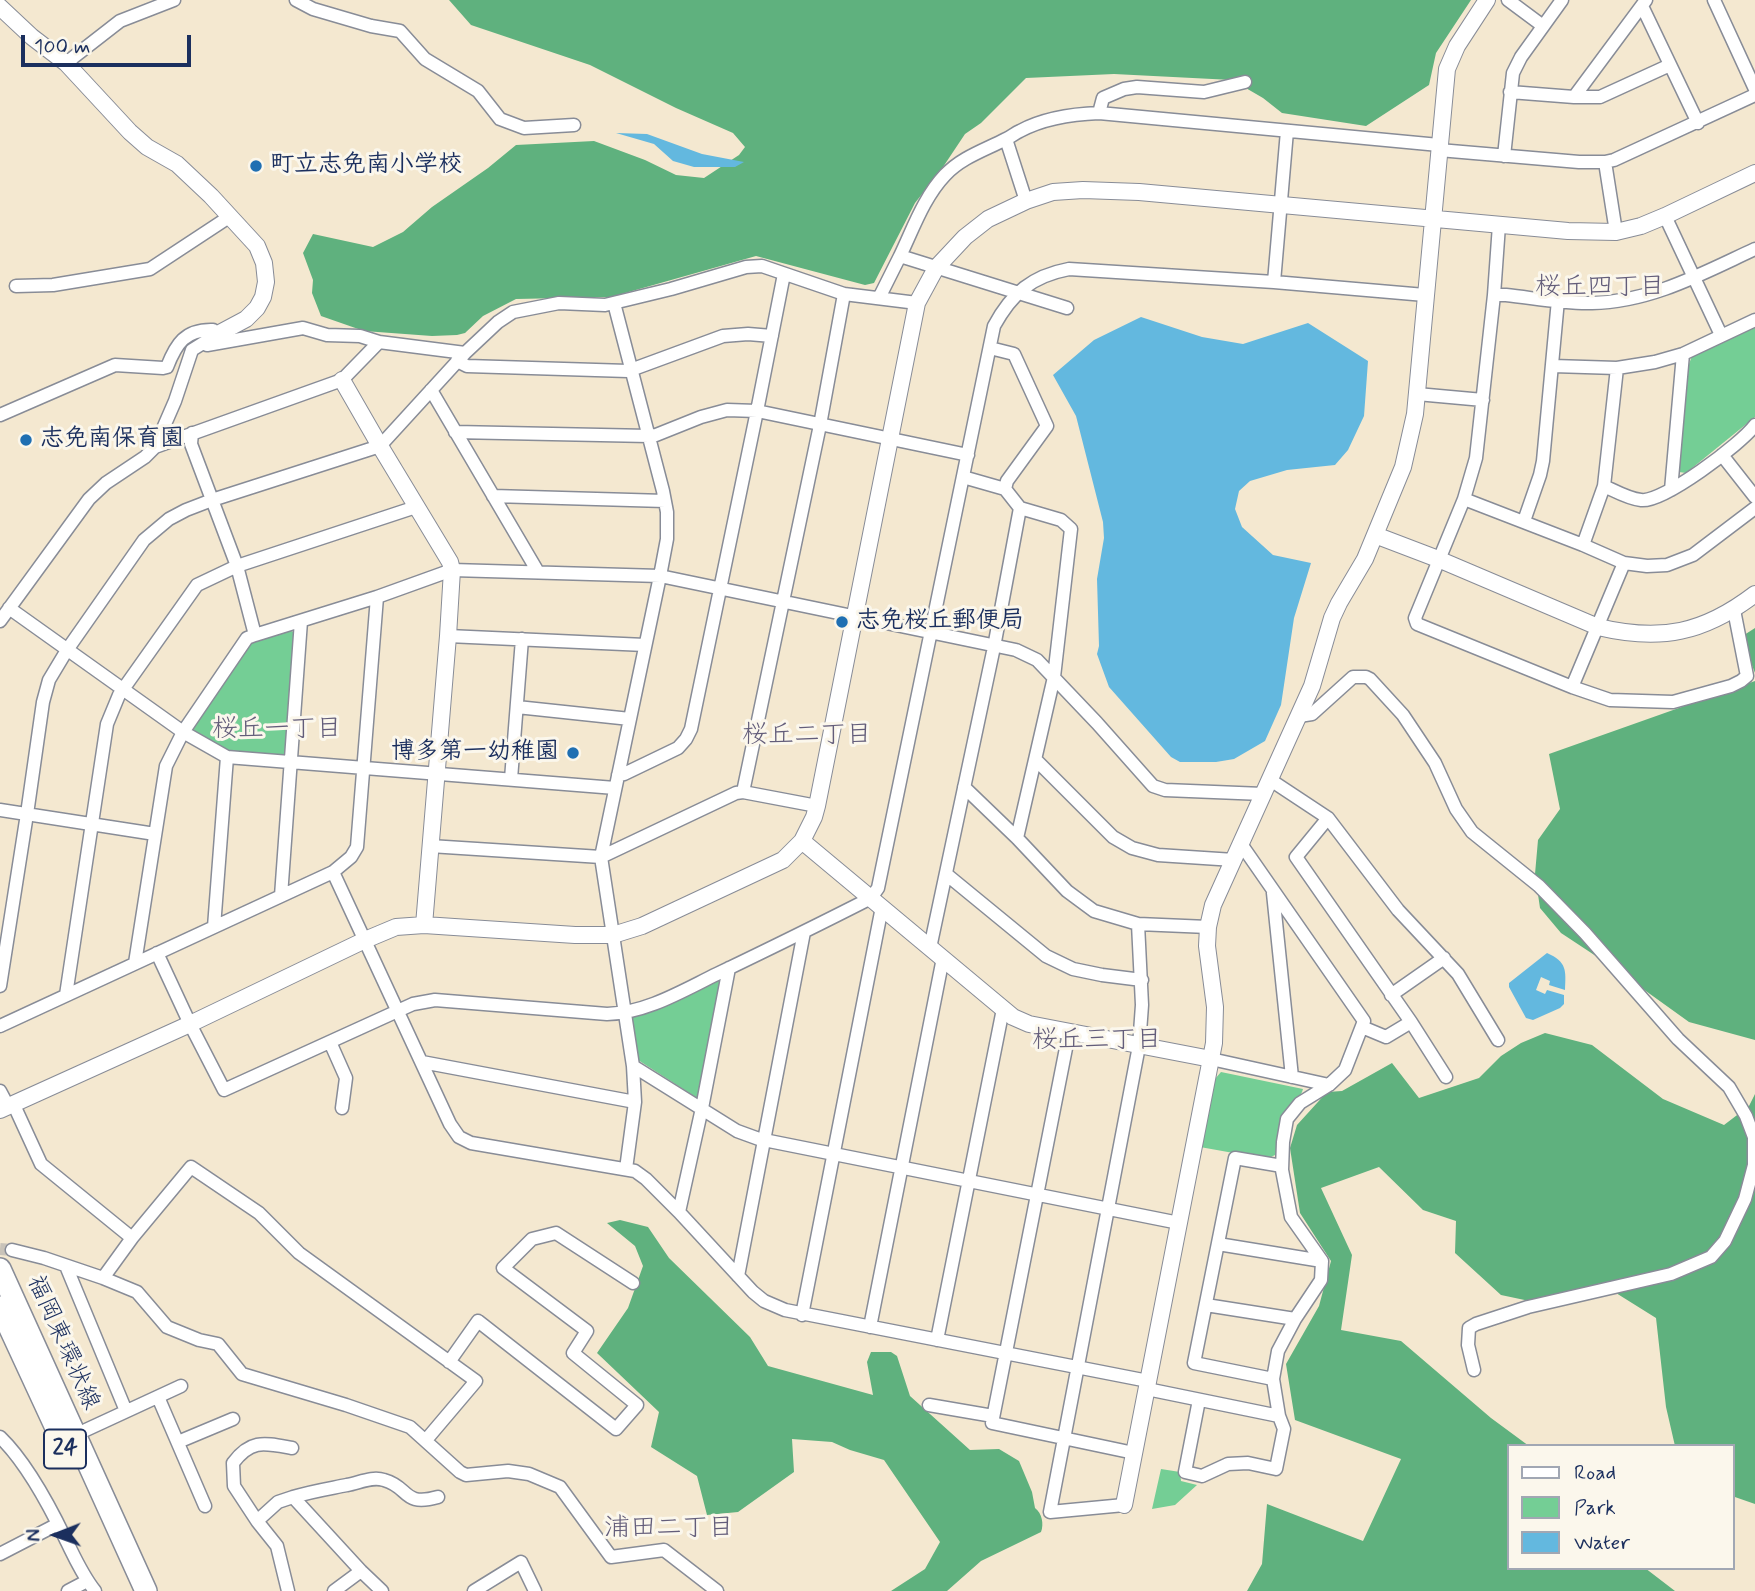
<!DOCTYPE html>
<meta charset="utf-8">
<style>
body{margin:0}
#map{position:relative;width:1755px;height:1591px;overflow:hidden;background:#f4e8d0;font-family:Mynerve,sans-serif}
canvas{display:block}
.legend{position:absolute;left:1507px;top:1444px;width:228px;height:126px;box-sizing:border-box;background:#fbf7ec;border:2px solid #a1a7b3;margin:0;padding:9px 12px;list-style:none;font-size:21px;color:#1b2f5e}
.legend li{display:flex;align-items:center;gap:14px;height:35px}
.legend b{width:35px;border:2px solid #a1a7b3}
.north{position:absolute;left:21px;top:1500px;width:70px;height:70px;-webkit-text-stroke:5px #fbf7ec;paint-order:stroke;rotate:269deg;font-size:19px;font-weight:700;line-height:28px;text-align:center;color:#1b2f5e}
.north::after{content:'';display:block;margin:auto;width:24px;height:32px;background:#1b2f5e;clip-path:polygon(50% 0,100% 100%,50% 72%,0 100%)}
.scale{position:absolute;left:21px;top:35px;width:170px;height:32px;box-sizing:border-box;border:4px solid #1b2f5e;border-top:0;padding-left:9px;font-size:21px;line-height:24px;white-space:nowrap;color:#1b2f5e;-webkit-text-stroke:5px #fbf7ec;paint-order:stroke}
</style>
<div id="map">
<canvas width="1755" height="1591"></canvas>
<ul class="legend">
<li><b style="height:9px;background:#fff"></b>Road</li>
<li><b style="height:19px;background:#74ce95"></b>Park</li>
<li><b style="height:19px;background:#63b8df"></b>Water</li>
</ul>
<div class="north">N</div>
<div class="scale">100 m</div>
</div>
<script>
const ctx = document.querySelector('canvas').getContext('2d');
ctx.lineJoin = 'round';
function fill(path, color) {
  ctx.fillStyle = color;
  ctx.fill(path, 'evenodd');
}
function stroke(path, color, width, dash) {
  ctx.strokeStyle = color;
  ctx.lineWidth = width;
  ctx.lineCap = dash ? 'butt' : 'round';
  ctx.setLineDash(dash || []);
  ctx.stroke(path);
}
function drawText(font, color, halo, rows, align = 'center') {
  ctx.font = font + ' Mynerve,"Klee One",sans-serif';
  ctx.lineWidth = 6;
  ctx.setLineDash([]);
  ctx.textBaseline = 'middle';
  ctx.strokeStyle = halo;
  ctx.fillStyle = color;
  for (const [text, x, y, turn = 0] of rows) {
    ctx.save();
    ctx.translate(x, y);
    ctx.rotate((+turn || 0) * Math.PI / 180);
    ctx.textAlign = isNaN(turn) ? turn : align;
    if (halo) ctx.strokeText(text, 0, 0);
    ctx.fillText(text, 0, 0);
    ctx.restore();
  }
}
fill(new Path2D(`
 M1755,326V417L1686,473L1679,472L1689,364L1692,356Z
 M288,630L297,633L285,755L280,757L228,753L191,731L251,642Z
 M721,978L697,1098L638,1060L630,1017L657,1009Z
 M1221,1072L1303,1089C1301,1098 1294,1099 1289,1106C1278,1120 1276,1137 1277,1154L1267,1159L1200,1147L1214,1080Z
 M1161,1469L1180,1472L1181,1481L1197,1485L1175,1505L1152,1509Z`), '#74ce95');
fill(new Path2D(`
 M449,0H1471L1436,53L1429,85L1366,126L1282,113L1263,98L1232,80L1114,74L1026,78L981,123L965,134L943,167L915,203L874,283L865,285L756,256L611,297L516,299L483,316L465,333L457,335L432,336L364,331L321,316L312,293L313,280L303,253L313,234L373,247L403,232L432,207L488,168L516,145L594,141L645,160L676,175L704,178L739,155L745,147L733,133L676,108L590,65L471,25Z
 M1755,628V673L1741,637Z
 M1755,681V1040L1689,1022L1611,966L1561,933L1540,908L1535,874L1538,840L1560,809L1549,754Z
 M1545,1033L1592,1045L1663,1099L1724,1125L1749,1106L1755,1094V1504L1732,1496V1446H1675L1666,1407L1656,1318L1600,1283L1553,1306L1501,1295L1455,1253L1456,1221L1423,1210L1379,1167L1321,1188L1352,1255L1341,1330L1401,1341L1491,1418L1529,1446H1508V1568H1645L1675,1591H1247L1262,1564L1267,1504L1363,1541L1401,1459L1295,1420L1286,1364L1319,1306L1331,1261L1300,1213L1290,1148L1297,1125L1327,1092L1342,1091L1392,1063L1419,1098L1479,1078L1501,1056L1521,1043Z
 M620,1220L648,1227L669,1258L750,1337L768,1366L873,1395L867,1362L871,1352H891L897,1356L910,1396L970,1450L999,1449L1019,1461L1032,1492L1035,1508C1042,1513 1044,1524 1041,1532L981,1561L947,1591H891L925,1569L940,1542L884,1460L850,1450L832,1442L792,1439L794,1472L738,1512L707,1515L697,1476L651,1447L659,1412L597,1353L628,1308L643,1266L635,1246L607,1223Z`), '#5fb17e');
fill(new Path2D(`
 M616,133L647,134L702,154L744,162L735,167H694L673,161L654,144Z
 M1141,317L1202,337L1243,344L1308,323L1368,361L1364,416L1348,450L1335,465L1287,470L1250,481L1239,491L1235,509L1242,527L1273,555L1311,563L1294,618L1281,705L1265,741L1234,759L1216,762H1180L1171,757L1109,687L1097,654L1099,646L1097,579L1104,538L1103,522L1076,416L1053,375L1094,340Z
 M1547,953C1567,962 1566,970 1565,990L1549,985L1550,981L1541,977L1536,990L1545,994L1547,990L1564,995V1004L1560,1008L1533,1020L1526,1018L1509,987V983Z`), '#63b8df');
stroke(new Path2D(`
 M0,1249L12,1250`), '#c9c3b9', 12, [12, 6]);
const minor = new Path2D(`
 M296,0L313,9L371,26L400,31L425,59L478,91L500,119L524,128L574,125
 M1508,0L1543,26
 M1714,0L1755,89
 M1642,6L1698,123
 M66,63L120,21L174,0
 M1510,92L1574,97L1646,0
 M1574,97H1600L1670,65
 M1099,113L1103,98L1124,89L1137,87L1204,92L1245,82
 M1006,139L1026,201
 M1439,150L1579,162H1605L1614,160L1755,95
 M1504,156L1513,73L1521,57L1562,0
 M1605,162L1616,232
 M1665,216L1721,335
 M1499,225L1494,295L1476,458L1464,499L1415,618L1417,624L1572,687L1610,700L1673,702L1731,686L1741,681L1747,676L1734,610
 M1274,282L1287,131
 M16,286L53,285L150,269L229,217
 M1494,295H1506C1534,298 1564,304 1592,303C1651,302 1703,273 1755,249
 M879,298L900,256
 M614,303L663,491L667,512V539L660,576L601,857L633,1066L635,1102L626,1169
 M1067,308L900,256C913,229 924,197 945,175C962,157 985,150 1006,139C1011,137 1015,133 1020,131C1044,118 1072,114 1099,113L1439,145
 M207,345L303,328L327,335L360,336L379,342L465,353
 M990,348L1014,354L1047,426L1007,481L1005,489
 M457,361L467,366L628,371L723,336L748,334L772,336
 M1553,366L1617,368L1655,362L1683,354L1755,320
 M431,390L538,572
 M1417,394L1483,400
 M0,415L115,365L163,368L167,367C176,344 185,329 213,330L216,335L192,350L175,401L155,447L145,457L106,483L89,499L0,621
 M455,432L649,436L656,435L701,417L727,410L757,411L968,455
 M192,433L191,444L237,566L255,635
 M155,447L342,380L379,342
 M1722,455L1755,497
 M963,477L1005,489L1020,508L1061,520L1071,529L1054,677L1017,838
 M1604,486C1615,491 1629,499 1641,500C1663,503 1741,444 1755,425
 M1671,490L1683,354
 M493,496L665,501
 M1464,499L1583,545L1624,563L1647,566L1667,565L1693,555L1755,508
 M1524,521L1540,475L1543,461L1558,300
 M1583,545L1604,486L1617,368
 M9,608L183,732L227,757L615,788
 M448,636L645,645
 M1572,687L1624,563
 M517,707L630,719
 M1299,716L1312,714L1353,677H1366L1370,679L1403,715L1435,763L1456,809L1472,832L1539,886L1585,933L1678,1039L1729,1087L1746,1116L1754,1137V1165L1745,1199L1725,1241L1711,1257L1671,1274L1528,1307L1476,1324L1469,1328L1468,1345L1474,1370
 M1036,760L1113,837L1132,848L1158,855L1234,860
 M618,775L624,774L678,748L686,739L691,729L757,411L784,274
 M511,779L522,639
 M1269,779L1328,818L1398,910L1458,974L1498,1040
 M964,787L1017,838L1067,891L1094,911L1138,924L1208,927
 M743,792L817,806
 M0,810L155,834
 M1328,818L1296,857L1411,1022L1446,1077
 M430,846L601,857L736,793L743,792L820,425L844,294
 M333,872L450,1124L459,1137L471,1143L635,1171L646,1179L679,1212L753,1292L764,1301L785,1310L1148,1381
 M946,874L1046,956L1073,969L1102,975L1142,980
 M1273,893L1292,1077
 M281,896L301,621
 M214,927L227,757
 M930,948L994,647L1020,508
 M157,953L190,1024L224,1090L413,1004L435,1000L607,1014C646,1013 682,991 717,974C769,949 820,924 871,898L878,888L994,326C1012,293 1032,276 1069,269L1274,282L1425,295
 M135,963L166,766L183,732L247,638L255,635L377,597L452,570L660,576L1016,650L1037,660L1097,723L1153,786L1165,790L1263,794
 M0,986L27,814L43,702L49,680L67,650L144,540L169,519L186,510L212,500L380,446L465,353L498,322L513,312L559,303L605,305L671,289L746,267L762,266L844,294L917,303
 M66,995L107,724L119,695L197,585L237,566L416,507
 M1391,995L1444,958
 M0,1026L333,872L351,857L357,847L377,597
 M1362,1027L1386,1037L1411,1022
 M1069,1033L992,1423L1134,1453
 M330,1042L346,1078L342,1108
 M1211,1059L1329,1085
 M422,1062L635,1102
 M633,1066L737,1131L759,1139L1179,1223
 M0,1091L8,1106
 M13,1103L41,1164L132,1238
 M679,1212L702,1108L729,968
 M1218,1244L1322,1261
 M12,1250L44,1258L103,1278L137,1292L167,1327L199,1340L218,1344L242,1374L346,1405L410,1427L460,1472L466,1475L508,1471L529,1474L560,1487L611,1557L664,1550L717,1591
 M66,1266L126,1411
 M738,1276L804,932
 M103,1278L132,1238L191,1167L259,1213L299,1253L476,1381L426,1440
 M1206,1305L1295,1319
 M802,1315L882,907
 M870,1327L943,958
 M937,1340L1003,1009
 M449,1362L478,1321L616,1429L637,1405L573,1353L587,1331L503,1268L532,1239L556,1233L633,1283
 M1273,1379L1194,1363L1235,1158L1282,1166
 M1147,1389L1279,1416
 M158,1397L205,1506
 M1199,1400L1185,1472L1202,1476L1228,1464L1248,1463L1276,1469L1284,1429L1279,1416L1273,1379L1278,1351L1295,1319L1321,1280L1322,1261L1291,1217L1282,1170L1283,1142L1287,1119L1300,1103L1329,1085L1345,1070L1364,1021L1241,844
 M929,1405L993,1416
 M75,1435L181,1386
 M0,1437C25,1461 50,1507 65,1538C74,1556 82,1575 95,1591
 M178,1442L233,1419
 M293,1497C313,1491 327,1489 347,1485C359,1483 372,1476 384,1480C410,1487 402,1507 438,1497
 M1124,1505L1050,1512L1139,1046L1142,1005L1138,924
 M257,1521L278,1502L293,1497L361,1571L382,1591
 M0,1554L58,1524
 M68,1591L87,1581
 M288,1591L277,1546L257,1521L234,1486L233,1463C251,1439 264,1443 292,1448
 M334,1591L361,1571
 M474,1591L521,1562L535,1591`);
const tertiary = new Path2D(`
 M0,7L32,37L66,63L130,132L147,147L177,164L211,196L257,246L264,263L266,282L263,297L257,308L246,319L216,335
 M342,380L380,446L450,562L452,570L448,636L424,925
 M1375,535L1438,559L1598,627C1661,642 1704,633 1755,594
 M802,841L1013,1017L1029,1024L1211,1059
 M0,1110L190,1024L365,940L396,927L424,925L575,935H613L642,926L783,860L802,841L814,817L817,806L917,303L936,268L965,237L988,219L1026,201L1053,192L1083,190L1139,192L1568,231L1616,232L1641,226L1665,216L1755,173
 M1124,1505L1214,1043L1215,1007L1207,946L1208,927L1213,905L1312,686L1332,618L1339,603L1365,559L1403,467L1415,414L1447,69L1457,46L1487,0`);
const primary = new Path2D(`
 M0,1269L146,1591
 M0,1307L63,1443`);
stroke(minor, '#888c97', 15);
stroke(tertiary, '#888c97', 18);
stroke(primary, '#888c97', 24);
stroke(minor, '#fff', 12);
stroke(tertiary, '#fff', 16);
stroke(primary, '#fff', 21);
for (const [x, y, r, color] of [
 [256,166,7,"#1f6fb2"],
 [26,440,7,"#1f6fb2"],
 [842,622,7,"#1f6fb2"],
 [573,753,7,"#1f6fb2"]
]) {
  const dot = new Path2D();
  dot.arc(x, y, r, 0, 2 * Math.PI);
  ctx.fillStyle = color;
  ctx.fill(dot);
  stroke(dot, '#fbf7ec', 2.5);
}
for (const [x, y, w] of [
 [65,1449,42]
]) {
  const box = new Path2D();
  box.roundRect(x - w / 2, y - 19.5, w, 39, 5);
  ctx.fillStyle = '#fbf7ec';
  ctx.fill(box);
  stroke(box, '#1b2f5e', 2);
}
drawText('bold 23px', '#1b2f5e', null, [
 ["24",65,1449]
]);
drawText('bold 24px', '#1b2f5e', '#fbf7ec', [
 ["町立志免南小学校",270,166],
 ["志免南保育園",40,440],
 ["志免桜丘郵便局",856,622],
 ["博多第一幼稚園",559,753,"right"]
], 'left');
drawText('24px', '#1b2f5e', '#fbf7ec', [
 ["福岡東環状線",62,1343,66]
]);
drawText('26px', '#635d7a', '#fbf7ec', [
 ["桜丘四丁目",1600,289],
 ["桜丘一丁目",277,731],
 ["桜丘二丁目",807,737],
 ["桜丘三丁目",1097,1042],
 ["浦田二丁目",669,1530]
]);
</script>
